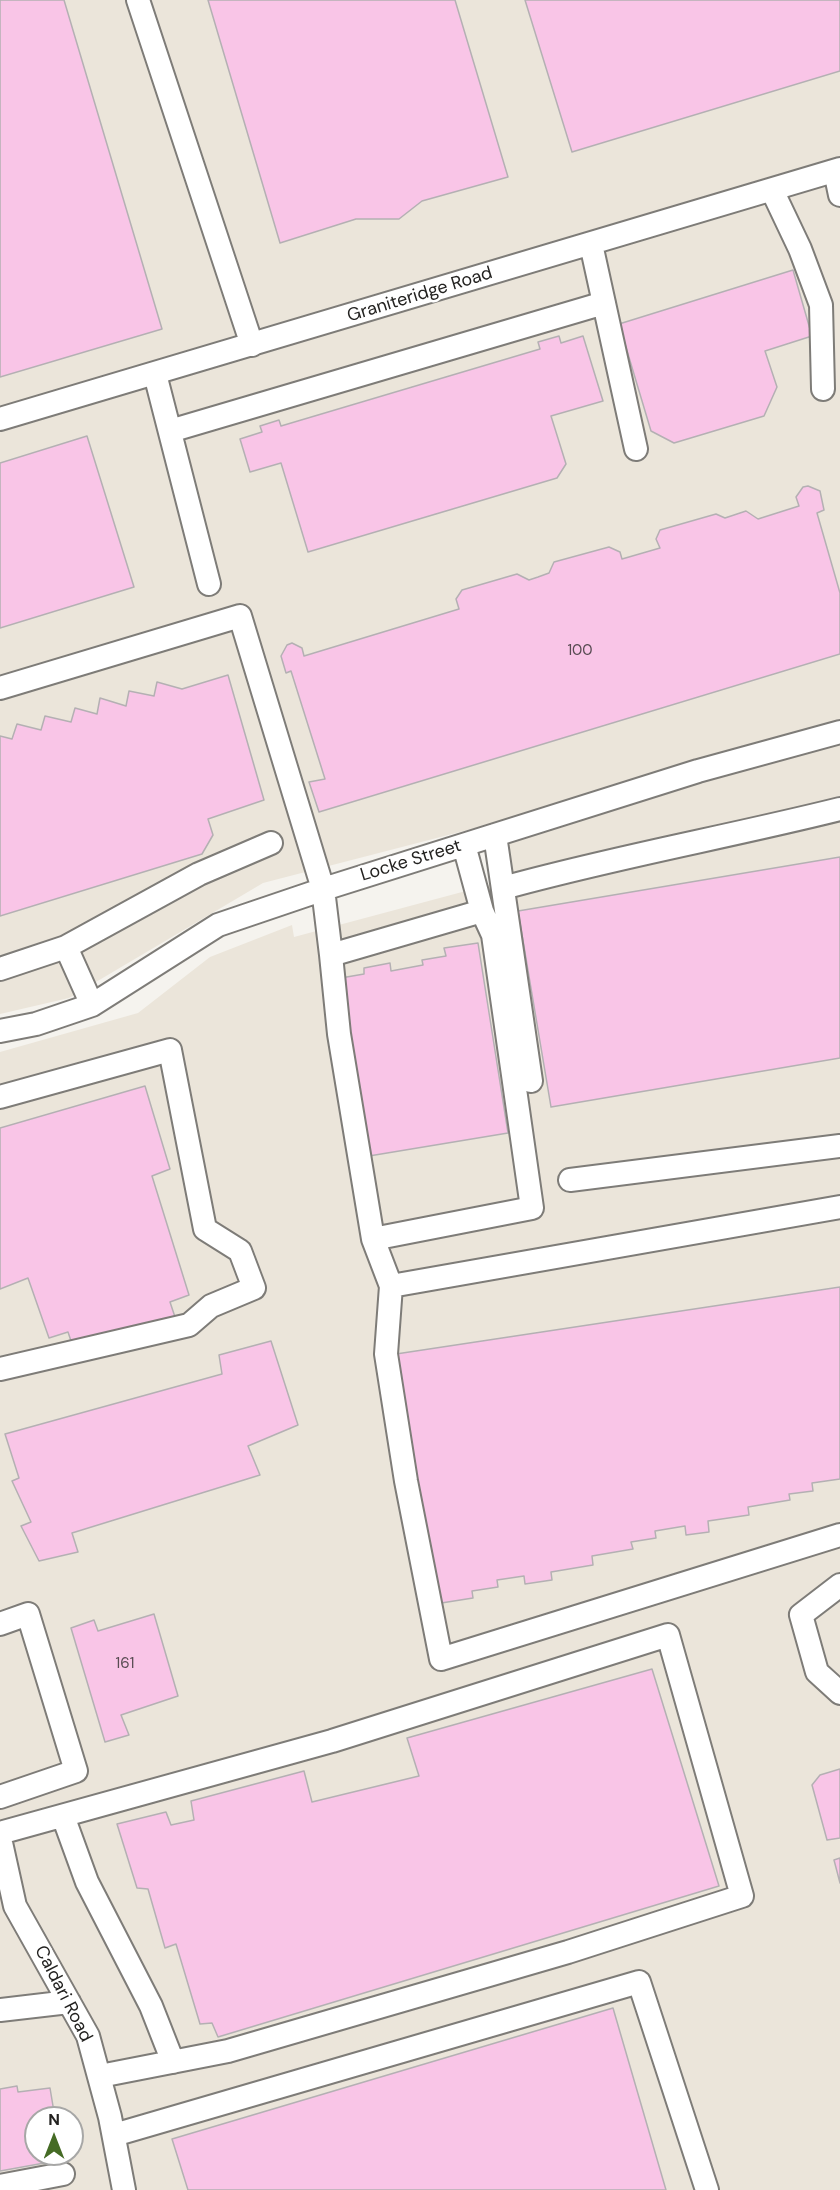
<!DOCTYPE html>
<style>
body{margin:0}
#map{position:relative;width:840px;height:2190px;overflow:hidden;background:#f5f3ee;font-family:"DM Sans",sans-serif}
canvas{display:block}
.north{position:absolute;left:24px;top:2106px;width:60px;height:60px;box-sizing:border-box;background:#fff;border:2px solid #a7a7a6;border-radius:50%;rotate:0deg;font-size:16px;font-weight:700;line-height:24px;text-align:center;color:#232220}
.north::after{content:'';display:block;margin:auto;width:21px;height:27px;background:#456b25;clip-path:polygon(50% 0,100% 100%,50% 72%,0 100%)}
</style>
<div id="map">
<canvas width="840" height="2190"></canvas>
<div class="north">N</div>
</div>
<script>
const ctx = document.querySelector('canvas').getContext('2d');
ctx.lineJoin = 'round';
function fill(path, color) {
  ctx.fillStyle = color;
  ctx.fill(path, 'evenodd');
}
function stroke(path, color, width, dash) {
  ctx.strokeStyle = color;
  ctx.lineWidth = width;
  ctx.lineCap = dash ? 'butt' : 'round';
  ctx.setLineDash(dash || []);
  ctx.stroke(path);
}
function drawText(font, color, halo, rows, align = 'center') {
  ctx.font = font + ' "DM Sans",sans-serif';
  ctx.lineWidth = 5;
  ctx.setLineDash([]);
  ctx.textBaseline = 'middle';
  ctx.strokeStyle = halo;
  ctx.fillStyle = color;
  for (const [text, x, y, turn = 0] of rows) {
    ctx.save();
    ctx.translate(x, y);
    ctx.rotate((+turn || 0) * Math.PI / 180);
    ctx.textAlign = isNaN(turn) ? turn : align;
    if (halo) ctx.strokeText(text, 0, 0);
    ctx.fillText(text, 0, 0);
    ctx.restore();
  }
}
fill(new Path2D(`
 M0,0H840V2190H0V1052L138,1013L210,957L292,925L294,937L492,884L483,826L263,883L69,998L0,1014ZM36,2118H72V2154H36Z`), '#ebe5da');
const building = new Path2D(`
 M0,0H64L162,329L0,377Z
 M208,0H455L508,177L422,201L399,219H356L280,243Z
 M525,0H840V71L572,152Z
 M793,270L812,336L765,351L777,387L764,416L674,443L651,431L619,324Z
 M559,336L561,343L583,336L603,401L551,416L566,464L557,478L308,552L281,463L250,472L240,439L262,432L260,426L279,420L281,426L540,349L538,342Z
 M87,436L134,587L0,628V463Z
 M808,486L820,491L824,510L817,513L840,593V654L319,812L309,782L325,779L291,671L286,673L281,656L287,645L292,643L302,648L304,656L459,609L456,599L462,590L517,574L529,580L538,577L549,573L554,562L609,547L620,552L622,559L660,548L656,539L660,530L716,514L725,518L746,511L758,519L799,506L796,497L803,487Z
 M228,675L264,800L208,819L213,835L202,854L0,916V736L12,739L17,724L41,730L45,716L71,722L75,708L97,714L100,698L126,706L129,691L154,696L157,682L182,689Z
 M840,857V1058L551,1107L518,911Z
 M478,943L508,1133L363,1157L335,979L364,974V968L390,963L391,971L423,965L422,960L446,956L444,948Z
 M145,1086L170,1169L152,1176L189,1295L170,1302L176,1320L74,1350L68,1332L49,1338L28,1278L0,1289V1128Z
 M840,1287V1479L812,1483L813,1491L789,1494L790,1500L748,1507L749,1515L708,1521L709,1532L686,1535L685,1526L655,1531L656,1538L631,1542L633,1549L592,1556L593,1565L551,1572L552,1580L525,1584L524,1576L497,1580L498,1587L472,1591L473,1598L435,1604L396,1354Z
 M271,1341L298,1425L248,1446L260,1475L72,1533L78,1552L39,1561L21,1526L31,1522L12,1481L19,1478L5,1434L222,1374L219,1355Z
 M154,1614L178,1696L121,1715L129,1735L105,1742L71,1628L94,1620L98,1631Z
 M652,1669L719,1886L218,2037L212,2023L200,2024L176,1944L165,1948L148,1889L137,1888L117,1824L166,1812L171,1825L194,1820L191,1801L304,1771L312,1802L419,1776L407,1738Z
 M840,1769V1838L827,1840L812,1785L820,1775Z
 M840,1858V1883L834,1860Z
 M613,2008L666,2190H188L172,2139Z
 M17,2086L18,2092L50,2088L55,2118H36V2154H60L61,2160L0,2171V2089Z`);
fill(building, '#f9c5e7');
stroke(building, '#b4b0b3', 1.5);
const minor = new Path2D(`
 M138,0L252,345
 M835,171L840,195
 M772,190L800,249L821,305L823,389
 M591,244L636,449
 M155,374L209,584
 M0,419L840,169
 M170,431L604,303
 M0,688L240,616L323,889L331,955L482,911L464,845
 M495,835L531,1081
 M503,888C614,857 728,837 840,809
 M66,947L199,874L271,843
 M331,955L339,1034L373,1239L391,1286
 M0,969L66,947L92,1005
 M0,1031L36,1024L92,1005L218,925L330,887L698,771L840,732
 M0,1097L170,1050L205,1229L240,1251L254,1288L211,1306L189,1325L0,1369
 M570,1180L840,1146
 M840,1207L391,1286L386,1354L406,1481L441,1659L840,1535
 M373,1239L532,1208L493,935L482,911
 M840,1585L801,1615L817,1672L840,1693
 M0,1624L28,1614L76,1771L0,1797
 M63,1816L87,1882L151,2006L173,2062
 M0,1833L332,1741L668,1635L742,1896L568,1952L228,2051L100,2076
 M0,1838L15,1906L88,2036L110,2117L124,2190
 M0,2010L69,2002
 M114,2135L639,1982L707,2190
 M0,2186L63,2174`);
stroke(minor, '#7e7c78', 26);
stroke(minor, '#fff', 22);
drawText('15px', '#584b52', null, [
 ["100",580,651],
 ["161",125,1664]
]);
drawText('18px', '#232220', '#fff', [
 ["Graniteridge Road",420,295,-17],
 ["Locke Street",411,861,-17],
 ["Caldari Road",63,1994,63]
]);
</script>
